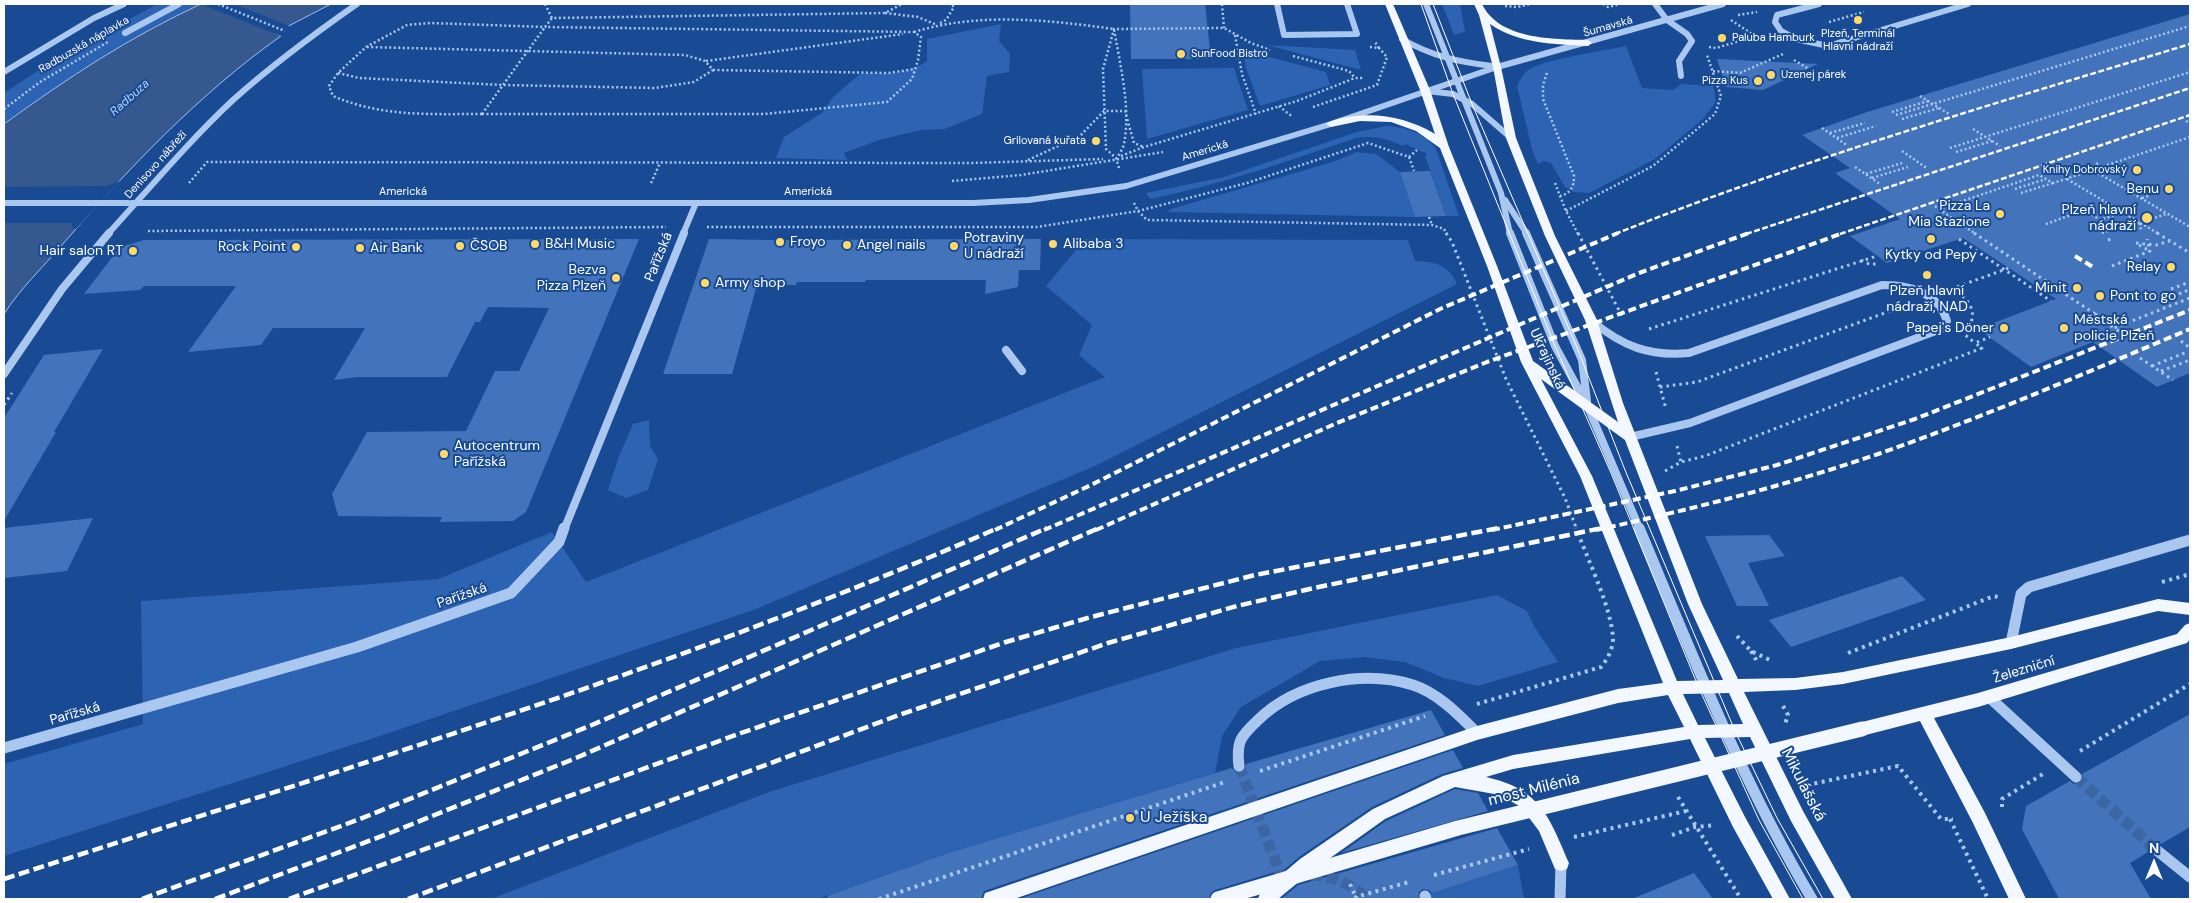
<!DOCTYPE html>
<meta charset="utf-8">
<style>
body{margin:0}
#map{position:relative;width:2194px;height:903px;overflow:hidden;background:#194a94;font-family:"DM Sans",sans-serif}
canvas{display:block}
.frame{position:absolute;inset:0;border:5px solid #fff;pointer-events:none}
.north{position:absolute;left:2129px;top:838px;width:50px;height:50px;-webkit-text-stroke:4px #194a94;paint-order:stroke;rotate:0deg;font-size:14px;font-weight:700;line-height:20px;text-align:center;color:#fff}
.north::after{content:'';display:block;margin:auto;width:18px;height:22px;background:#fff;clip-path:polygon(50% 0,100% 100%,50% 72%,0 100%)}
</style>
<div id="map">
<canvas width="2194" height="903"></canvas>
<div class="frame"></div>
<div class="north">N</div>
</div>
<script>
const ctx = document.querySelector('canvas').getContext('2d');
ctx.lineJoin = 'round';
function fill(path, color) {
  ctx.fillStyle = color;
  ctx.fill(path, 'evenodd');
}
function stroke(path, color, width, dash) {
  ctx.strokeStyle = color;
  ctx.lineWidth = width;
  ctx.lineCap = dash ? 'butt' : 'round';
  ctx.setLineDash(dash || []);
  ctx.stroke(path);
}
function drawText(font, color, halo, rows, align = 'center') {
  ctx.font = font + ' "DM Sans",sans-serif';
  ctx.lineWidth = 4;
  ctx.setLineDash([]);
  ctx.textBaseline = 'middle';
  ctx.strokeStyle = halo;
  ctx.fillStyle = color;
  for (const [text, x, y, turn = 0] of rows) {
    ctx.save();
    ctx.translate(x, y);
    ctx.rotate((+turn || 0) * Math.PI / 180);
    ctx.textAlign = isNaN(turn) ? turn : align;
    if (halo) ctx.strokeText(text, 0, 0);
    ctx.fillText(text, 0, 0);
    ctx.restore();
  }
}
fill(new Path2D(`
 M157,4H201C128,38 69,77 4,124V93L48,64Z
 M1442,4H1460L1465,32L1454,35Z
 M1001,24L999,41L1010,54L1009,72L987,76L982,114L945,129L921,130L879,140L844,153L847,160L776,158L784,137L822,113L833,97L861,73C884,73 907,75 927,61V39Z
 M1267,45L1355,50L1361,70Z
 M1626,46L1642,88L1673,90L1681,84L1713,86L1715,94V103L1703,119L1655,159L1589,193L1574,192L1565,187L1551,163L1543,161L1538,164L1533,153L1517,86C1520,79 1523,74 1528,70C1541,60 1607,50 1626,46Z
 M1243,50L1326,72L1330,85L1260,106L1246,68Z
 M1234,68L1248,110L1147,139L1142,69Z
 M1386,126C1405,127 1424,132 1436,149L1459,216H1446L1425,156L1427,154L1406,144L1403,146C1387,139 1374,135 1356,138C1288,161 1221,185 1150,199L1146,193L1224,177L1357,132Z
 M1356,152L1376,154L1400,172L1415,217L1168,212L1171,209L1336,161Z
 M1085,239L1408,240L1415,261C1435,262 1449,264 1457,284L1097,465L756,609L374,738L4,856V764L143,724L141,601L438,579L552,532L586,582L1105,377L1079,355L1092,325L1046,286Z
 M649,420L650,446L658,459L648,490L626,498L608,490L619,456L633,424Z
 M1497,595L1527,611L1534,626L1558,662L1478,686L1444,678L1405,662L1364,657L1320,661L1241,707L1222,736L1215,773L948,853L818,899H491L769,792L1236,648Z
 M1518,865L1524,899H1413Z`), '#2c63b2');
const water = new Path2D(`
 M201,4H331L275,33L281,36C200,93 127,170 62,245C43,267 20,289 4,314V124C69,77 128,38 201,4Z`);
fill(water, '#35588e');
stroke(water, '#9dc1f2', 1);
fill(new Path2D(`
 M201,4H234L292,27L280,33L283,35L281,36Z
 M120,181L76,229L72,227V223H4V185H7L6,187L106,186Z`), '#194a94');
fill(new Path2D(`
 M1130,4H1205L1211,59H1131Z
 M2190,14V373L2157,387L2093,342L2031,367L1978,329L2056,299L1963,238L1887,263L1850,236L1900,219L1835,173L1850,168L1802,135L1867,112Z
 M1717,59L1818,64L1763,90L1726,87Z
 M1430,171L1446,216L1415,217L1400,172Z
 M639,239L526,512L513,521L440,522L442,517L338,516L332,494L367,432L466,431L495,371H519L549,308L488,307L480,322H475L447,377H358L334,380L365,328H273L261,345L188,352L236,286H144L140,290L84,294L116,252L124,246L144,240Z
 M709,239L772,240L1041,239L1040,270H1019L1018,287L985,294L986,280H866L865,282H797L796,285H757L732,374H663Z
 M103,349L54,432H56L4,521V418L44,355Z
 M93,518L67,571L4,578V528Z
 M1769,535L1785,556L1748,563L1769,606H1737L1705,536Z
 M1902,576L1926,600L1791,647L1769,620Z
 M1431,710L1445,735L984,891L981,899H828L827,896L948,853L1232,768L1236,772L1240,773L1245,769L1246,764Z
 M2190,714V827L2161,844L2156,841L2151,842L2147,846L2148,852L2130,863L2151,899H2059L2022,829L2026,806L2070,781L2074,784H2079L2083,779L2082,774Z
 M1453,750L1463,768L1442,774L1372,807L1299,857L1285,869L1215,890L1211,893L1209,899H1019Z
 M1455,789L1478,793L1488,811L1341,853L1386,821Z
 M1497,828L1518,865L1432,893L1429,890L1423,889L1419,892L1418,898L1413,899H1281L1298,885Z
 M1694,873L1713,899H1632Z`), '#4273bb');
stroke(new Path2D(`
 M1239,766L1283,881
 M2076,777L2154,848
 M1311,875C1333,876 1351,884 1368,899`), '#3c65a4', 11, [11, 5]);
stroke(new Path2D(`
 M218,4L285,31
 M545,4L552,18L885,13L902,4
 M1222,4L1224,28
 M1603,4L1608,7L1620,4
 M1505,6L1517,7L1531,4
 M885,13L918,17L937,25
 M1738,15L1757,12
 M1731,20L1761,40
 M1829,22L1864,12
 M940,23L946,20L954,7L951,4
 M545,27L552,18
 M914,32C979,12 1048,20 1114,29C1120,65 1131,107 1124,144C1123,149 1119,154 1117,158
 M1235,35L1242,74L1256,114
 M1370,47L1379,48L1375,42
 M1709,47L1716,48L1756,36
 M1293,56L1349,71L1355,78
 M1794,60L1809,69
 M706,61L903,34
 M713,70L888,73L915,69
 M1713,71L1740,73L1783,54
 M338,73L359,78L503,85L655,88L694,82L713,70L705,61L685,55L367,47
 M1547,73L1543,85V99L1574,176C1574,187 1571,193 1560,196
 M1920,96L1949,114
 M1279,106L1290,115L1292,114
 M1313,107L1377,85L1387,57L1379,48
 M4,109L40,82L108,42
 M1892,112L1928,101
 M482,114H764L887,102L912,79L918,60L921,37L914,32L545,27
 M482,114C431,114 381,117 333,96L329,86L338,73L366,47L407,25L430,23L545,27
 M482,114L545,27
 M1896,115L2190,26
 M1902,119L1939,108
 M2186,121L2190,123
 M1822,128L1848,146
 M1973,129L2000,146
 M1830,133L1865,123
 M2190,137L2093,170L2190,227
 M1837,138L1876,126
 M1950,148L2190,72
 M1902,151L1928,169
 M1956,152L1992,141
 M1121,156L1144,147L1297,101L1355,78H1363
 M1409,157L1414,171
 M1028,160L1080,136L1104,111H1125L1134,143L1144,147
 M1855,167L1880,184
 M1119,168L1116,158L1106,149L1103,69L1114,29L1224,28L1251,43L1270,50
 M1866,174L1902,163
 M1872,178L1908,167
 M2067,179L2159,234
 M952,181L1021,175L1163,152
 M189,183L207,162L971,163L1103,159
 M651,183L660,163
 M1555,183L1566,211L1578,234
 M2015,189L2046,179
 M2021,193L2053,183
 M2142,198L2149,196
 M1134,203L1138,211L1147,220L1432,225L1444,229L1447,234
 M1935,206L1939,209L2039,175L2053,183L2093,170L2098,162
 M1939,209L1953,219
 M1566,211L1653,166L1715,114L1721,96L1707,55
 M1429,217L1432,225
 M2140,223L2141,231
 M2046,224L2085,210L2100,220L2122,212
 M2129,224L2140,223L2166,214
 M707,227H1037L1138,211L1247,183L1368,143L1409,157L1417,150
 M148,231L666,227
 M2102,233L2114,229`), '#aac7f0', 2.5, [2, 2.5]);
stroke(new Path2D(`
 M1446,233L1452,242L1506,379L1565,498L1577,530
 M1578,233L1622,316
 M2157,233L2190,253
 M1959,239L2051,301
 M2108,240L2111,239
 M2136,243L2156,245L2170,241
 M2139,245L2150,251
 M1861,260L1869,264H1877
 M2112,266L2150,251L2147,239
 M1953,287C1970,302 1981,313 1964,334L1975,343
 M1951,289L2009,268
 M2171,289L2190,282
 M2179,294L2190,289
 M2095,314L2114,328
 M1649,329L1877,256
 M2119,331L2114,328L2190,298
 M2181,341L2190,348
 M2140,358L2173,380
 M2152,366L2187,352
 M2161,371L2190,360
 M1656,372L1666,409
 M1660,387L1697,382L1901,307
 M4,405L12,393
 M1677,446L1681,462
 M1665,471L1681,462L1705,456L1982,348L1975,343L1990,337`), '#aac7f0', 3, [2.5, 4]);
stroke(new Path2D(`
 M2162,582L2190,574
 M1737,636L1751,651L1772,661
 M1751,651L1758,663
 M1848,653L1994,596L1998,597
 M1477,704L1601,667C1607,660 1613,649 1613,639C1612,609 1587,558 1576,528
 M1783,706L1788,715L1785,724
 M2080,751L2190,684
 M1260,771L1425,716
 M1807,785L1898,766L1941,819H1953
 M1678,797L1741,899
 M2002,807V799L2043,774
 M1950,819L1988,899
 M1672,835L1695,827L1715,825
 M1574,837L1686,811
 M1434,875L1529,849
 M1350,884L1356,897
 M879,899L1225,782
 M1357,899L1356,897L1409,882`), '#aac7f0', 4, [3, 4.5]);
stroke(new Path2D(`
 M1277,4L1284,35L1357,34L1347,4
 M1426,4L1501,193L1510,234
 M1655,4L1667,20L1687,34L1692,41L1679,61L1681,76
 M1819,4L1777,15L1775,22L1781,31L1796,39L1828,46L1968,4
 M125,33L179,4
 M1402,39C1431,56 1459,62 1492,66
 M4,72L94,18L124,4
 M1427,91L1453,94L1472,104L1511,138
 M1505,200L1527,234
 M4,203H973L1029,200L1126,186L1331,124L1497,67L1723,4
 M108,234C149,189 188,142 233,100C272,65 314,34 357,4
 M683,234L696,203`), '#aac7f0', 6);
stroke(new Path2D(`
 M1510,233L1555,346L1588,407L1640,530
 M1526,233L1582,360L1587,401
 M1592,321C1622,346 1650,357 1689,353L1882,285C1909,285 1938,292 1947,321L1941,329L1690,423L1630,437
 M1006,350L1022,371
 M4,374L62,289L109,233
 M564,530L684,233`), '#aac7f0', 8);
stroke(new Path2D(`
 M1639,528C1692,654 1742,782 1812,899
 M2011,643L2021,594L2029,587L2190,540
 M1989,697L2076,777
 M4,748L357,647L511,593L559,542L564,528
 M1239,766C1236,741 1241,736 1258,720C1296,683 1362,669 1413,685C1438,693 1459,715 1477,733
 M2154,848L2190,877
 M1425,896L1426,899
 M1560,899L1561,863`), '#aac7f0', 11);
fill(new Path2D(`
 M1385,4H1393L1430,90L1449,147L1497,266L1533,361L1618,422L1585,320L1545,236L1506,138L1493,67L1479,15L1474,4H1482C1499,40 1554,39 1588,40L1592,43L1588,46C1555,44 1518,44 1490,24L1501,67L1516,138L1555,236L1597,320L1623,403L1702,604L1738,679L1795,678L1843,672L2011,637L2158,599L2190,603V615L2158,611L2011,649L1843,684L1795,690L1744,692L1803,811L1852,899H1835L1791,821L1750,737L1705,738L1745,817L1790,899H1773L1733,827L1690,739L1513,769L1486,777C1540,789 1549,816 1569,863L1567,869L1561,871L1555,869L1539,831L1521,807L1500,795L1455,787L1385,819L1312,871L1278,899H1258L1260,893L1300,859L1373,809L1443,776L1513,755L1684,727L1668,695L1618,703L1477,740L1014,899H983L985,893L991,891L1477,726L1618,689L1663,683L1580,476L1521,362L1487,266L1440,148L1416,131L1391,122L1360,121L1331,127L1326,124C1332,120 1341,118 1348,117C1379,112 1408,118 1435,134L1420,90ZM1541,379L1625,440L1688,604L1723,680L1677,681L1592,476ZM1729,693L1743,724L1698,725L1683,694Z
 M2190,623V639L2187,643L1978,707L1934,718L1985,813L2026,899H2009L1973,823L1920,721L1862,736L1857,734L1854,729L1857,724L1862,722L1978,693L2177,634L2185,625Z`), '#f3f7ff');
stroke(new Path2D(`
 M1421,4L1453,94L1555,346L1611,473L1698,686L1759,820L1803,899
 M1433,4L1472,104L1576,345L1625,470L1735,731L1777,818L1823,899`), '#fff', 1);
stroke(new Path2D(`
 M1615,234C1803,159 1997,103 2190,44
 M1746,234L2190,88
 M1840,234L2190,115`), '#fff', 2.5, [6, 2.5]);
stroke(new Path2D(`
 M2075,256L2093,267
 M995,530L1091,485L1440,309L1618,233
 M1044,530L1639,273L1749,233
 M1096,530L1337,423L1487,362L1843,233
 M1492,530L1675,491L1777,465L1915,419L2190,310
 M1596,530C1693,509 1788,485 1881,453C1986,416 2088,372 2190,329`), '#fff', 4, [8, 4]);
stroke(new Path2D(`
 M4,879C338,771 676,669 998,528
 M142,899L360,819L592,725L1047,528
 M215,899L390,833L576,758L1099,528
 M289,899L741,733L1006,642L1091,617L1255,575L1499,528
 M408,899L899,715L1108,643L1237,606L1314,588L1602,528`), '#fff', 4.5, [11, 4.5]);
stroke(new Path2D(`
 M1953,219L1976,234`), '#aac7f0', 2.5, [2, 2.5]);
stroke(new Path2D(`
 M1974,233L2095,314`), '#aac7f0', 3, [2.5, 4]);
stroke(new Path2D(`
 M1218,899L1458,828L1862,729`), '#f3f7ff', 15);
for (const [x, y, r, color] of [
 [1858,20,5,"#ffda69"],
 [1722,38,5,"#ffda69"],
 [1181,54,5,"#ffda69"],
 [1771,75,5,"#ffda69"],
 [1758,81,5,"#ffda69"],
 [1096,141,5,"#ffda69"],
 [2137,170,5,"#ffda69"],
 [2169,189,5,"#ffda69"],
 [2000,214,5,"#ffda69"],
 [2147,218,6,"#ffda69"],
 [1931,239,5,"#ffda69"],
 [780,242,5,"#ffda69"],
 [535,244,5,"#ffda69"],
 [1053,244,5,"#ffda69"],
 [847,245,5,"#ffda69"],
 [460,246,5,"#ffda69"],
 [954,246,5,"#ffda69"],
 [296,247,5,"#ffda69"],
 [360,248,5,"#ffda69"],
 [133,251,5,"#ffda69"],
 [2171,267,5,"#ffda69"],
 [1927,275,5,"#ffda69"],
 [616,278,5,"#ffda69"],
 [705,283,5,"#ffda69"],
 [2077,288,5,"#ffda69"],
 [2100,296,5,"#ffda69"],
 [2004,328,5,"#ffda69"],
 [2064,328,5,"#ffda69"],
 [444,454,5,"#ffda69"],
 [1130,818,5,"#ffda69"]
]) {
  const dot = new Path2D();
  dot.arc(x, y, r, 0, 2 * Math.PI);
  ctx.fillStyle = color;
  ctx.fill(dot);
  stroke(dot, '#194a94', 2);
}
drawText('11px', '#fff', '#194a94', [
 ["Šumavská",1608,27,-16],
 ["Radbuzská náplavka",84,45,-30],
 ["Americká",1205,151,-17],
 ["Denisovo nábřeží",156,165,-48],
 ["Americká",403,192],
 ["Americká",808,192]
]);
drawText('11px', '#fff', '#194a94', [
 ["Plzeň, Terminál",1858,34,"center"],
 ["Hlavní nádraží",1858,47,"center"],
 ["Paluba Hamburk",1732,38],
 ["SunFood Bistro",1191,54],
 ["Uzenej párek",1781,75],
 ["Pizza Kus",1748,81,"right"],
 ["Grilovaná kuřata",1086,141,"right"],
 ["Knihy Dobrovský",2127,170,"right"]
], 'left');
drawText('italic 12px', '#b6d1f7', '#194a94', [
 ["Radbuza",130,98,-42]
]);
drawText('14px', '#fff', '#194a94', [
 ["Benu",2159,189,"right"],
 ["Pizza La",1990,206,"right"],
 ["Mia Stazione",1990,222,"right"],
 ["Plzeň hlavní",2136,210,"right"],
 ["nádraží",2136,226,"right"],
 ["Potraviny",964,238],
 ["U nádraží",964,254],
 ["Froyo",790,242],
 ["B&H Music",545,244],
 ["Alibaba 3",1063,244],
 ["Angel nails",857,245],
 ["ČSOB",470,246],
 ["Rock Point",286,247,"right"],
 ["Air Bank",370,248],
 ["Hair salon RT",123,251,"right"],
 ["Kytky od Pepy",1931,255,"center"],
 ["Relay",2161,267,"right"],
 ["Bezva",606,270,"right"],
 ["Pizza Plzeň",606,286,"right"],
 ["Army shop",715,283],
 ["Minit",2067,288,"right"],
 ["Plzeň hlavní",1927,291,"center"],
 ["nádraží, NAD",1927,307,"center"],
 ["Pont to go",2110,296],
 ["Městská",2074,320],
 ["policie Plzeň",2074,336],
 ["Papej's Döner",1994,328,"right"],
 ["Autocentrum",454,446],
 ["Pařížská",454,462]
], 'left');
drawText('14px', '#fff', '#194a94', [
 ["Pařížská",659,257,-68],
 ["Ukrajinská",1547,359,65],
 ["Pařížská",462,596,-19],
 ["Železniční",2024,670,-17],
 ["Pařížská",75,714,-16]
]);
drawText('16px', '#fff', '#194a94', [
 ["Mikulášská",1803,785,63],
 ["most Milénia",1534,790,-14]
]);
drawText('16px', '#fff', '#194a94', [
 ["U Ježíška",1140,818]
], 'left');
</script>
